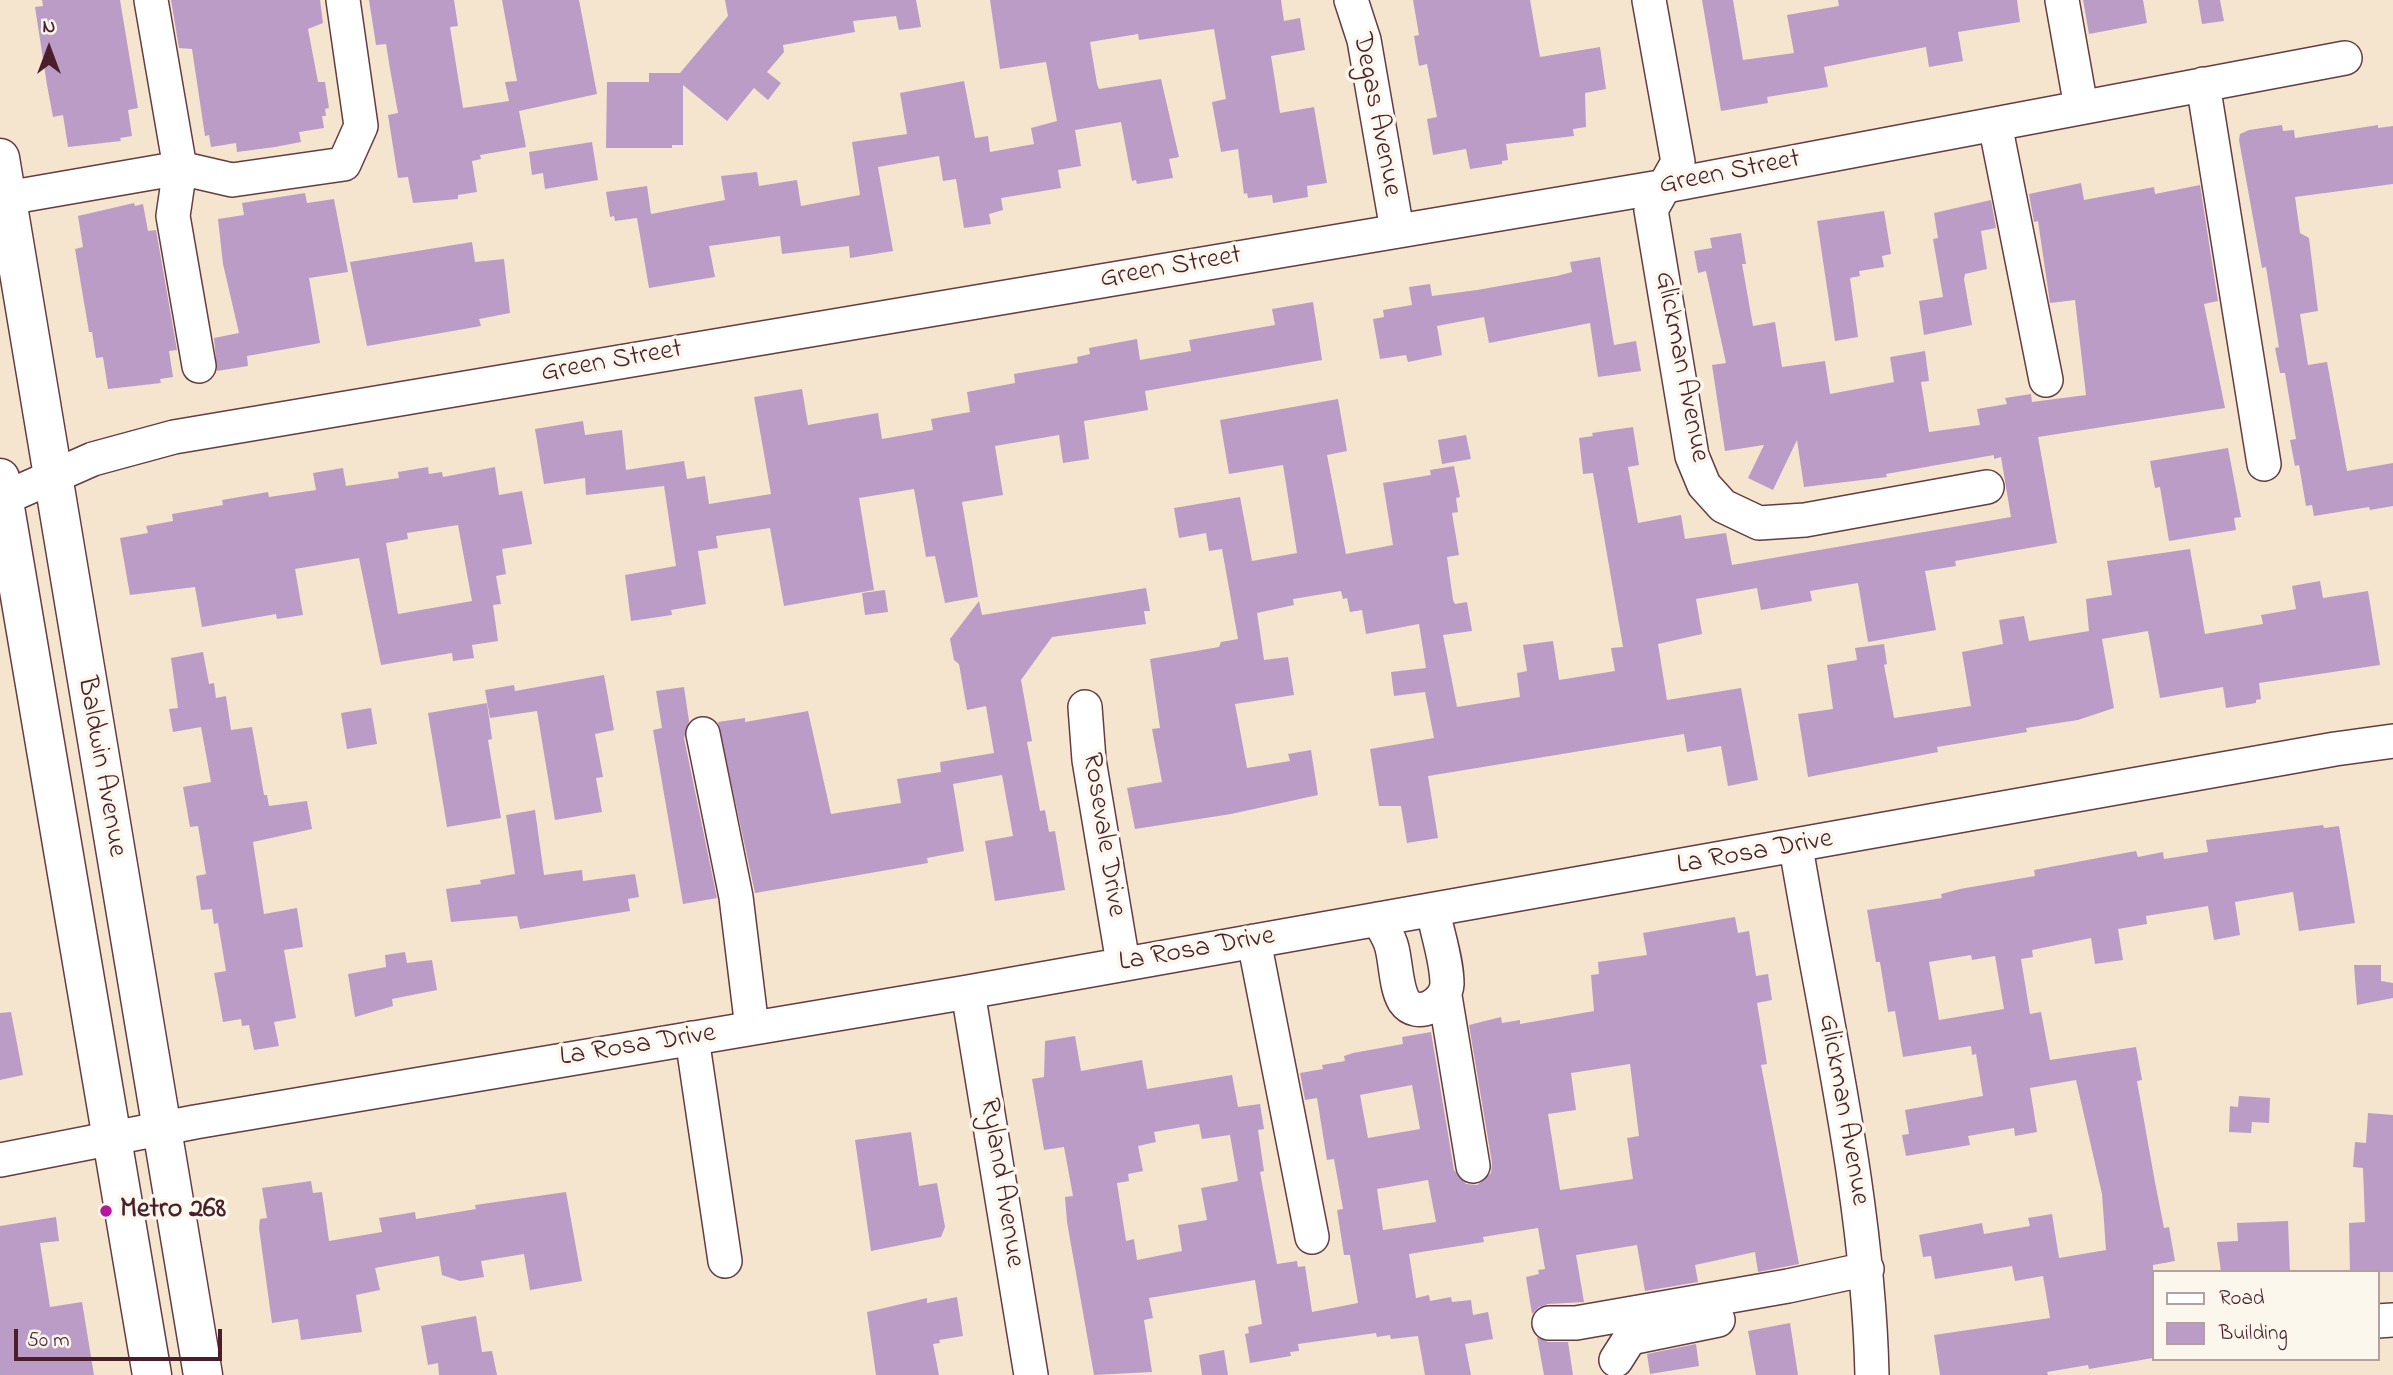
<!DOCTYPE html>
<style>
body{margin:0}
#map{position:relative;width:2393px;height:1375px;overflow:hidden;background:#f6e5ce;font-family:"Indie Flower",sans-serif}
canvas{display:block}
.legend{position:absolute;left:2152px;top:1270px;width:228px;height:91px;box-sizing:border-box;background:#fbf7ec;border:2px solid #b4a19f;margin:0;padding:9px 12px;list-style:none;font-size:21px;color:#4a1f2b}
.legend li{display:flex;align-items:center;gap:14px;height:35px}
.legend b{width:35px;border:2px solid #b4a19f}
.north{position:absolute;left:14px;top:14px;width:70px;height:70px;-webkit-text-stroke:5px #fbf7ec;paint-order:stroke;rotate:0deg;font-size:19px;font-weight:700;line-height:28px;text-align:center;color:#4a1f2b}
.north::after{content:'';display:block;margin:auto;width:24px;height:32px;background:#4a1f2b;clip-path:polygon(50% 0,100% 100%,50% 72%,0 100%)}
.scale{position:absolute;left:14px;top:1329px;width:208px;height:32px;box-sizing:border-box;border:4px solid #4a1f2b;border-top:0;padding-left:9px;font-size:21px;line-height:24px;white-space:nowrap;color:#4a1f2b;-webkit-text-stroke:5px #fbf7ec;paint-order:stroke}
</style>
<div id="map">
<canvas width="2393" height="1375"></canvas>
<ul class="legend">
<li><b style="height:9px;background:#fff"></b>Road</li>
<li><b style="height:19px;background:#bb9cc6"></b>Building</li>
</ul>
<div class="north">N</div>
<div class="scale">50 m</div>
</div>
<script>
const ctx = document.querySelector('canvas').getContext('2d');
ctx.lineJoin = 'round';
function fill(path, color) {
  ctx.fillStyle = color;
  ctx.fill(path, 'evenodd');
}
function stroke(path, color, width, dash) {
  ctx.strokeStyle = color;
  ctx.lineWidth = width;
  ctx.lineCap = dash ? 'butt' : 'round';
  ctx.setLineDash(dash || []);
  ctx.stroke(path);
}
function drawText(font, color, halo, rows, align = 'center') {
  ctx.font = font + ' "Indie Flower",sans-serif';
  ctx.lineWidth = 7;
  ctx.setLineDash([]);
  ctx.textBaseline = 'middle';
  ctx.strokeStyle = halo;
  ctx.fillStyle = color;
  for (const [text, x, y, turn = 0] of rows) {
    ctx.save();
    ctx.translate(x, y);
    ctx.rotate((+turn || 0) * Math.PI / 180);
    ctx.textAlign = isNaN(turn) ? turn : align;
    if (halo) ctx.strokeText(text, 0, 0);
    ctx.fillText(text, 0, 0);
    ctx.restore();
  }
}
fill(new Path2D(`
 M42,0H120L138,108L128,110L132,136L120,138L121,141L68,147L63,115L53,117L47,85L35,7L43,6Z
 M171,0H320L323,23L308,29L318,82H325L329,108L325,109L326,116H322L324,128L299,132L301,142L275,147L237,152L236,143L211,147L209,135L205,136L192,49L179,48Z
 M369,0H454L458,26L450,27L463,108L509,101L505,82L517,81L502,0H579L597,94L519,111L526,147L480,155L481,159L472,161L477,192L458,195V199L413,203L408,177L398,178L388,115L398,113L390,69L386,44L376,45Z
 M725,0H916L921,27L899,30L896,16L853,21L855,32L783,45L784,52L767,72L781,83L768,100L754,88L727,121L683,85V145H672V148H606L607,82H649V73H680L728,16Z
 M990,0H1281L1284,21L1300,18L1305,50L1271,56L1280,113L1314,107L1327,183L1307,186L1308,197L1273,203L1272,195L1248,198L1247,193L1244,194L1238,149L1221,152L1212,102L1226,99L1214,29L1139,40L1138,34L1090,42L1097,84L1099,89L1161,79L1179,157L1169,159L1173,178L1137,184L1136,180L1132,181L1121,122L1075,130L1081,166L1058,170L1061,188L1001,198L1003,210L989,214L991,224L964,228L956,179L943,181L939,156L878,167L893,251L850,258L849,246L782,254L780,236L709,246L715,277L649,288L637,218L615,221L614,216L610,217L606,192L647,186L651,214L725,200L721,176L757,172L759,186L797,180L801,206L860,195L852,142L907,134L900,93L964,81L975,138L988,136L990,152L1034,144L1031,128L1057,121L1046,62L1000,69Z
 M1413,0H1530L1540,57L1600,47L1606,89L1585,93L1586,127L1573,129L1574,136L1506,144L1508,160L1502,161V164L1470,169L1466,149L1433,155L1427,119L1437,117L1427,64L1419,66L1414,36L1419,35Z
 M1702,0H1733L1743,60L1794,53L1787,15L1839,6L1838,0H2017L2020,22L1958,32L1963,61L1929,67L1926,47L1869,58L1824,67L1828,87L1767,97L1768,103L1721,111Z
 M2083,0H2143L2147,23L2089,34Z
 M2198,0H2220L2224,21L2202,24Z
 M2282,125L2283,131L2294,130L2295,138L2378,125V128L2393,126V184L2295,197L2300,233L2309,238L2318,311L2300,314L2308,365L2327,362L2347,471L2393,463V506L2370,510L2369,507L2314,516L2312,505L2306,506L2299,465L2295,466L2290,440L2296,439L2285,373H2280L2275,348L2279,347L2266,267L2262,268L2239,140L2240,134L2249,130Z
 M592,142L598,180L545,189L543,173L532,175L529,152Z
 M2081,183L2084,200L2154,187L2155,194L2200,185L2218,301L2204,304L2225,408L2038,437L2057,543L1955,561L1956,566L1925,571L1936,630L1868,642L1858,583L1810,591L1812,601L1761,610L1757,588L1696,599L1702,634L1658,644L1667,700L1741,688L1758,780L1728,786L1721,746L1687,752L1684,734L1428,776L1438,838L1407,843L1401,806H1379L1370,749L1434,738L1425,692L1394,696L1391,672L1426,668L1419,624L1366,634L1362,610L1350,612L1347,598L1343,599L1341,591L1293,599L1294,605L1257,613L1264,660L1288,657L1294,695L1235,704L1247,768L1290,761L1288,754L1311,750L1318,795L1231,814L1135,829L1127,788L1162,782L1152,729L1160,728L1150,659L1219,647L1221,642L1238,639L1222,549L1209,551L1206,533L1179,538L1174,508L1240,497L1252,561L1297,553L1283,465L1229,474L1220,420L1338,399L1347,451L1327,455L1346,554L1393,545L1383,483L1431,475L1430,470L1454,466L1460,497L1456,498L1458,512L1452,513L1459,555L1447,557L1453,600L1455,604L1467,602L1472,631L1443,635L1457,707L1520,697L1517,673L1527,671L1523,645L1553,641L1559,680L1615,671L1611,648L1623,647L1593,473L1583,474L1579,438L1593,436L1592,433L1633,427L1639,465L1628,467L1638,523L1681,515L1685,539L1726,533L1732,565L2011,517L2001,457L1994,459V455L1886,474L1887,477L1804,487L1797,440L1773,490L1748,478L1764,445L1725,451L1712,365L1726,363L1706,271L1698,273L1694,251L1712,248L1710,238L1741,233L1746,264H1742L1753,326L1775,322L1782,367L1825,361L1830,394L1894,382L1890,357L1925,351L1929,381L1921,382L1929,432L1980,425L1977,409L2007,404L2005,398L2031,394L2032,402L2086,395L2075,300L2050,303L2038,221L2034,222L2029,194Z
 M305,193L307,203L334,199L348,272L309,278L320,343L247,356L248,366L217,371L214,338L239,333L223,264L218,219L244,215L242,203Z
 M1991,200L1996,228L1981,231L1987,269L1965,274L1964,279L1972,325L1924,335L1919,301L1943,297L1933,239L1938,238L1934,213Z
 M134,203L135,206L143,204L148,231L156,230L177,350L169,351L173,377L160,379L161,383L108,389L103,357L96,358L92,332H89L75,249L83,247L78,216Z
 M1884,211L1891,254L1882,256L1884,267L1859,271L1860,276L1850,278L1858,337L1835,341L1817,221Z
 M472,242L475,262L504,259L510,313L479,319L481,326L367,346L350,262Z
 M1600,257L1614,345L1636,341L1641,371L1598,377L1590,323L1489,343L1484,317L1437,326L1442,355L1408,362L1406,355L1380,359L1373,319L1384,317L1383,310L1412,305L1409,287L1430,284L1432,296L1477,290L1557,276L1572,272L1570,262Z
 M1313,302L1322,360L1145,391L1148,410L1084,421L1089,459L1063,463L1059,435L995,446L1003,495L962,502L978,597L945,603L935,556L926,557L914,489L859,498L874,590L784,606L770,528L716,536L718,548L698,551L706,604L671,610L672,615L631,621L625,575L676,566L664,486L586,495L585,478L544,484L535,429L583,421L585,435L622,430L626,470L684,461L687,479L705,476L709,504L771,494L754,397L802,389L808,425L878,413L882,439L933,430L931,419L970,412L967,392L1015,383L1014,374L1078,363L1077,357L1090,354L1089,348L1137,339L1140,360L1191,351L1189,340L1275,325L1272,309Z
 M1466,435L1471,459L1442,464L1438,440Z
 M2228,448L2241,517L2234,518L2236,530L2169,541L2160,487L2155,488L2150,461Z
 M428,467L429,474L442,472L443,477L495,467L499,495L522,491L532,544L502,549L506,574L496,576L501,604L493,605L498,641L472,645L474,658L453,661L452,653L381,665L359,558L295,569L303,615L277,619L276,614L202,627L195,587L130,595L120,538L148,533L146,526L173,521L172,514L223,505L222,500L268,492L269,497L316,490L313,473L343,468L346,486L399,478L398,472ZM458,525L472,601L398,614L386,543L408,539L407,533Z
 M2190,549L2205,634L2263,624L2261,615L2296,609L2292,586L2320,581L2323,598L2368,591L2380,665L2259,683L2261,699L2256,700V703L2226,708L2223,687L2160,698L2148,631L2102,639L2114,708L2078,720L2026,728L2027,732L1937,747L1938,752L1808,777L1798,714L1833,709L1827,665L1857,660L1855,648L1884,644L1887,664L1884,665L1894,718L1971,706L1962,652L2003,644L1999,620L2024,616L2029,641L2089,631L2086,599L2112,595L2107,561Z
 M1146,588L1150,611H1144L1146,624L1052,637L1021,680L1032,741L1027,742L1040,811L1045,810L1049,832L1055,831L1065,890L995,901L985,841L1013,836L1002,775L953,784L964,851L927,858L928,863L755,893L718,722L745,718V722L808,711L831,814L901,803L897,779L941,772L940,762L994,753L986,706L967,710L959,664L954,660L950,639L979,601L982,615Z
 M885,590L888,612L865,615L862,593Z
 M203,652L209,684L214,683L216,698L226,696L231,730L252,727L264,795H267L269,806L307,801L312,829L253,842L264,914L297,908L303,947L284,950L296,1018L274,1022L279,1046L254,1050L249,1025L242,1026L241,1019L223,1022L214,973L226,971L218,923L214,924L212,909L201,910L196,876L206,874L198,826L190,827L183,787L211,782L201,727L173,732L169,709L178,708L171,658Z
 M604,675L614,730L595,734L603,777L596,778L602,812L555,820L537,711L490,718L485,690L514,685L515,691Z
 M684,687L689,721L684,738L717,898L683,904L653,730L662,728L656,691Z
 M487,703L492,739L488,740L501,818L447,827L428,713Z
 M371,708L377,744L347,749L341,713Z
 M535,810L544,875L582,870L583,881L635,874L639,897L628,899L630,911L520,929L517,916L451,922L446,889L481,884L480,880L515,874L506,815Z
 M2323,825L2324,828L2339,826L2355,923L2299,931L2293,892L2235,902L2240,935L2214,940L2208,906L2146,916L2147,924L2118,929L2123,960L2095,964L2091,938L2032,950L2033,957L2021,959L2030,1014L2041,1012L2050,1060L2136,1047L2142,1080L2137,1081L2154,1177L2164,1228L2169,1227L2175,1261L2153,1265V1358L2089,1369L2088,1365L2047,1372L2048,1375H1940L1934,1335L2050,1318L2043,1276L2015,1281L2012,1266L1935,1279L1931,1256L1923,1257L1919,1235L1982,1223L1984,1234L2030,1226L2028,1218L2052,1214L2059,1258L2106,1250L2102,1194L2076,1080L2030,1088L2037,1132L2015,1136L2014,1128L1968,1136L1970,1145L1906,1156L1902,1135L1909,1134L1905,1110L1983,1096L1976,1054L1972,1055L1971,1046L1903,1057L1895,1011L1888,1012L1880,962H1876L1867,910L1942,898L1941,894L1960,889L2035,876L2034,870L2114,855L2136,851L2138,857L2163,852L2164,859L2208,852L2206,840ZM1971,955L1972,960L1995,956L2004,1009L1939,1020L1929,962Z
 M1735,917L1738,933L1749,931L1756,976L1768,974L1772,1000L1757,1003L1767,1064L1761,1065L1799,1264L1758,1272L1755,1252L1695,1265L1698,1282L1645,1291L1637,1245L1576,1255L1584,1302L1548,1304L1539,1307L1532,1314L1526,1277L1539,1274L1538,1270L1545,1269L1538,1228L1483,1237L1484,1242L1409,1254L1416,1298L1429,1295L1430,1301L1451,1297L1452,1302L1471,1300L1473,1315L1488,1312L1493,1339L1465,1344L1471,1375H1425L1418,1336L1391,1339L1390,1335L1377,1337L1376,1333L1298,1344L1299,1351L1290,1352L1291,1356L1250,1363L1245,1334L1249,1333L1248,1327L1262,1324L1255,1280L1149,1298L1153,1318L1144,1320L1152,1372L1094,1375L1067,1222L1065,1197L1073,1196L1064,1147L1044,1150L1032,1079L1044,1077L1045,1041L1075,1036L1081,1071L1142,1060L1147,1089L1232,1075L1238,1107L1260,1104L1264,1129L1258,1130L1264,1171L1260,1172L1277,1264L1297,1261L1298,1267L1305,1266L1312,1312L1358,1303L1350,1255H1344L1337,1210L1343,1209L1334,1159L1327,1160L1317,1098L1305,1100L1300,1073L1323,1069L1322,1065L1345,1061L1344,1056L1353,1053L1403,1044L1402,1037L1431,1032L1454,1170L1466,1184L1477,1185L1491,1173L1492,1163L1469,1025L1501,1017L1502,1023L1520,1020V1024L1594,1011L1591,975L1599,974L1598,962L1647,955L1643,933ZM1630,1064L1639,1136L1627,1138L1633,1179L1560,1190L1548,1114L1576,1110L1571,1073ZM1412,1085L1420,1129L1368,1138L1360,1095ZM1199,1124L1202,1139L1230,1135L1238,1181L1201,1188L1207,1220L1178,1225L1182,1251L1137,1260L1134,1239L1126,1241L1117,1183L1129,1181L1128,1174L1143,1171L1138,1146L1156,1142L1154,1132ZM1428,1180L1436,1222L1383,1230L1377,1189Z
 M405,952L407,963L432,960L437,990L392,999L393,1006L355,1017L348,974L386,967L385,955Z
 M2354,965H2381V981L2393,983V998L2357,1005Z
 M11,1012L23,1075L0,1080V1013Z
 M2239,1096L2270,1098L2269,1123L2252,1122L2251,1133L2229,1132L2230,1106L2238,1107Z
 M2368,1113L2393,1115V1272H2350L2349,1223L2365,1222L2363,1168L2353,1167L2355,1142L2366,1143Z
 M911,1132L919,1186L937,1183L945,1227L941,1237L871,1251L855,1140Z
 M311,1181L313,1193L322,1192L329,1241L382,1232L379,1218L415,1212L416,1219L476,1209L475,1205L566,1192L582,1281L530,1290L524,1254L481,1261L484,1277L460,1281L442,1275L439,1256L375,1268L380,1290L356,1295L362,1332L301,1340L298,1319L272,1323L259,1228L260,1219L267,1218L262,1188Z
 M56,1217L59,1241L40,1243L50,1307L82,1302L94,1375H0V1226Z
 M2288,1221L2290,1272H2221L2217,1242L2238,1241L2237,1223Z
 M957,1297L963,1336L939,1340L940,1343L933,1344L939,1375H876L867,1312L927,1298V1303Z
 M476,1316L482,1352L492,1351L497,1375H439L438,1363L428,1365L421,1326Z
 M1790,1323L1798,1375H1756L1748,1331Z
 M1537,1337L1548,1342H1568L1573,1375H1544Z
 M1696,1344L1699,1366L1650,1374L1647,1354Z
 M1224,1350L1228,1375H1202L1199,1355Z`), '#bb9cc6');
const minor = new Path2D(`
 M151,0L180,168L173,216L199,366
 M1351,0L1364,40L1397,230
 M1649,0L1678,162L1651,210L1692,456L1704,485L1723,506L1759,523L1805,520L1987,487
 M2062,0L2081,107
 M2203,84L2264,464
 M1995,124L2046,380
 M7,198L180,168L232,180L344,164L361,126L343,0
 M0,500L93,459L174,437L1666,186L2345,58
 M1085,707L1089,760L1123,963
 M703,734L736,897L752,1028
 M1796,847C1825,1022 1868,1197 1872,1375
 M1378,919C1383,928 1390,938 1392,948C1396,964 1396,988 1404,1001C1417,1020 1446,1004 1447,984C1447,960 1437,933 1433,910
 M1254,941L1312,1237
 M968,992L1031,1375
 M1445,996L1473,1166
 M692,1038L725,1261
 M0,1160L195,1122L968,992L2335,749L2393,741
 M2377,1321L2393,1320
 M1549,1323H1576L1788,1286L1867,1269
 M1616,1360L1630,1338L1718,1320`);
const major = new Path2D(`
 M0,158L203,1375
 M0,478L152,1375`);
stroke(minor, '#643d43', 36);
stroke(major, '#643d43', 41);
stroke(minor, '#fff', 33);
stroke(major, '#fff', 38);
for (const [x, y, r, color] of [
 [106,1211,7,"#b5179e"]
]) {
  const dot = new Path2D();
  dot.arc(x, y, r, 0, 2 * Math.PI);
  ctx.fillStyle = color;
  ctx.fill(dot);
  stroke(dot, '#fbf7ec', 2.5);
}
drawText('28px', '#4a1f2b', '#fbf7ec', [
 ["Degas Avenue",1375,115,79],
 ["Green Street",1730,174,-11],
 ["Green Street",1171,269,-10],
 ["Green Street",612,363,-10],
 ["Glickman Avenue",1680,367,79],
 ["Baldwin Avenue",100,767,80],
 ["Rosevale Drive",1102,835,81],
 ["La Rosa Drive",1755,854,-10],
 ["La Rosa Drive",1197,951,-10],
 ["La Rosa Drive",638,1047,-9],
 ["Glickman Avenue",1842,1110,80],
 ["Ryland Avenue",1000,1183,81]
]);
drawText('bold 28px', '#4a1f2b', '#fbf7ec', [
 ["Metro 268",120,1211]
], 'left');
</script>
